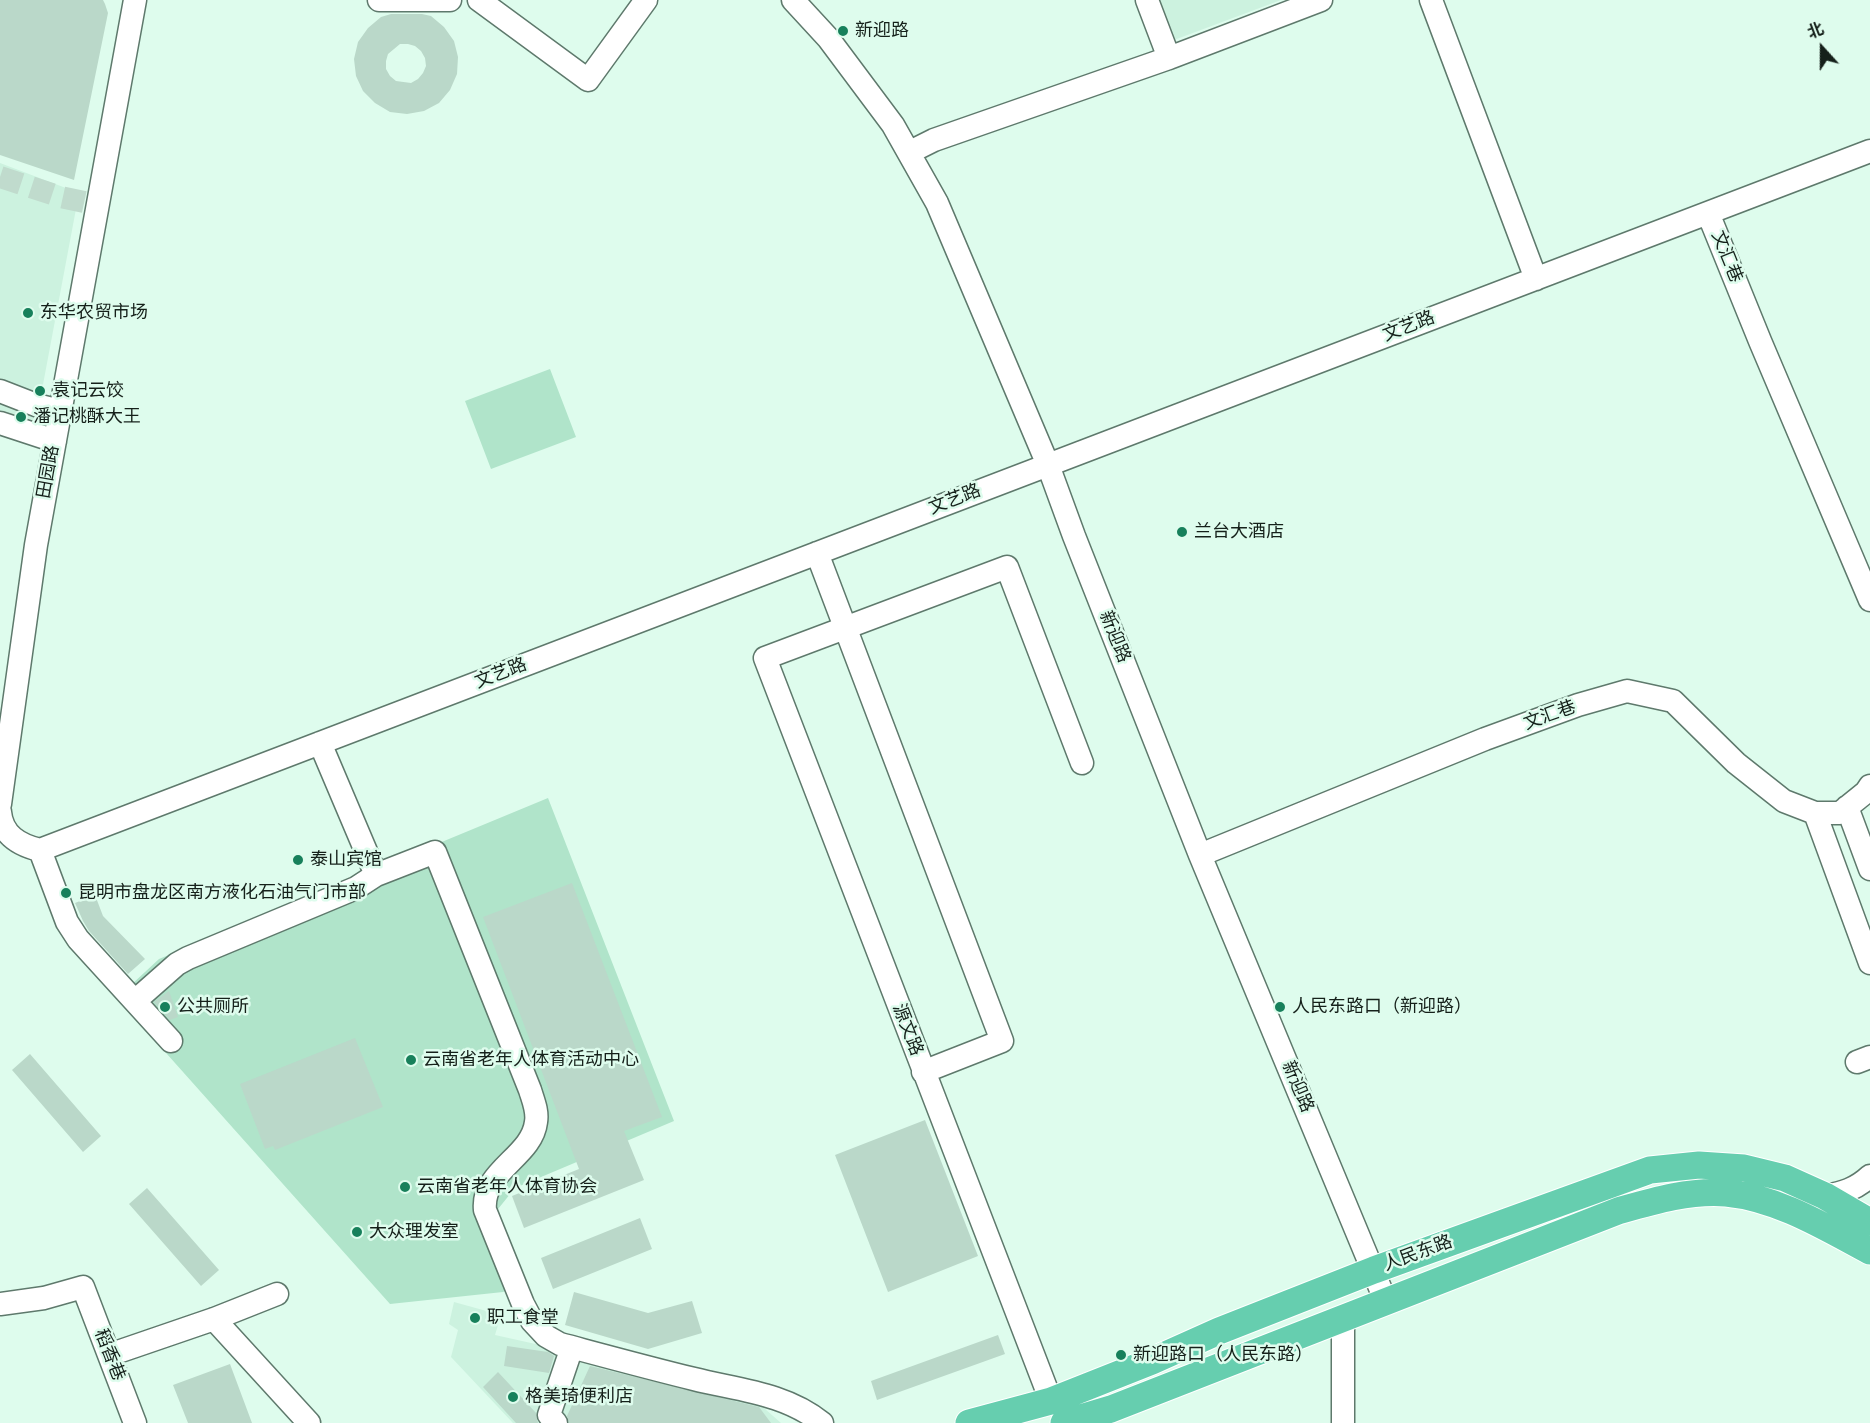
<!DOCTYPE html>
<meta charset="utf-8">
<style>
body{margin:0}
#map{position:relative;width:1870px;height:1423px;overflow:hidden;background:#defced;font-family:Poppins,"Noto Sans SC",sans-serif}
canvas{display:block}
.north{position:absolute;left:1792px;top:18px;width:60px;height:60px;-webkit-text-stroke:4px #defced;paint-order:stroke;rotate:339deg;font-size:16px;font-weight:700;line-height:24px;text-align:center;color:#15201a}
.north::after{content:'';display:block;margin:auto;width:21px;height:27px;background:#15201a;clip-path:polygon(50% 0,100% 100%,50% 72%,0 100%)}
</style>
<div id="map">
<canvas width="1870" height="1423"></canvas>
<div class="north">北</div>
</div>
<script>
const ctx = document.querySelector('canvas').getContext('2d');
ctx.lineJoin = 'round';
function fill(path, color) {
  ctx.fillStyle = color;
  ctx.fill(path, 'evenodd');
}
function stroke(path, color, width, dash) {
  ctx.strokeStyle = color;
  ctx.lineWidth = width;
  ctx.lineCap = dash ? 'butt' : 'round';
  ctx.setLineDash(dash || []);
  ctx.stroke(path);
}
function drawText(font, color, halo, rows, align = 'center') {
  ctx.font = font + ' Poppins,"Noto Sans SC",sans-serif';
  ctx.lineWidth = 5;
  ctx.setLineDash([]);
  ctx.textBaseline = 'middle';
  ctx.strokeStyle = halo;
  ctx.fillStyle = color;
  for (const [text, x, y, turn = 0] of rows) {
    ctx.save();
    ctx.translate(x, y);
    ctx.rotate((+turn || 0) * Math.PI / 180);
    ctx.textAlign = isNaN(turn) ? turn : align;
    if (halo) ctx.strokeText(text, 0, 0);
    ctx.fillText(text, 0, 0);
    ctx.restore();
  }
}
fill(new Path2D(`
 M1159,0H1281L1174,40Z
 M0,163L79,193L32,443L0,433Z
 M454,1302L501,1315L495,1335L549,1347L756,1401L781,1423H513L451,1357L458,1330L449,1324Z`), '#ccf2df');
fill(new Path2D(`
 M550,369L576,437L491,469L465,401Z
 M548,798L674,1121L515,1188L494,1214L526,1281L503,1292L390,1304L117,998L159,959Z`), '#b0e4ca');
fill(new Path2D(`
 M0,0H103L105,4L108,13L74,180L0,155Z
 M391,14H422L431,16L444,27L454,41L458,57L457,74L450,90L439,103L424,111L407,114L390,112L375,103L363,91L356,76L354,59L358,42L368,28L381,17ZM400,44H408L415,46L421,51L425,58L426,66L423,73L418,79L411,83L396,81L390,76L386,69V61L388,54Z
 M572,883L662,1117L624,1131L644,1180L524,1228L512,1196L579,1169L483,917Z
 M95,895L103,916L145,959L128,974L89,931L83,921L75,903Z
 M169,991L178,1017L170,1020L154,1002Z
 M355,1038L383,1107L275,1150L273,1146L265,1149L240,1084Z
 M30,1054L101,1136L83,1152L12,1070Z
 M925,1120L978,1256L888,1292L835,1155Z
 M147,1188L219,1270L201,1286L129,1204Z
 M640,1218L652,1249L553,1289L541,1258Z
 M574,1292L648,1313L692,1301L702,1333L648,1349L565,1325Z
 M998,1335L1005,1354L877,1400L871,1381Z
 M507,1346L548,1352L554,1356L549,1373L504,1366Z
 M230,1364L252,1423H188L173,1385Z
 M590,1366L759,1407L771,1423H569L567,1416Z
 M498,1372L536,1413L538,1423H516L483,1387Z`), '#bad8c9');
stroke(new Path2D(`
 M0,177L61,197L98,205`), '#c0dbcd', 22, [22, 11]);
const minor = new Path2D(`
 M379,0H450
 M479,0L588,80L646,0
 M793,0L828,38L893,125L937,203L1048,465L1074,536L1200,855L1386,1302
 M1147,0L1169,58L1321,0
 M1431,0L1536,279
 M910,152L934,140L1169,58
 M1708,213L1760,341L1870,600
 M0,391L36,405L60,411
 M0,423L55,441
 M817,553L1002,1041L923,1072
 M320,743L376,875L435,852L530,1090C533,1100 538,1111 536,1122C532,1157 481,1171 485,1210L523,1304L532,1321L546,1336L560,1344C605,1356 649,1368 694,1379C738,1390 785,1393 822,1423
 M0,804L36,545L135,0
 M1847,807L1870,869
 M0,812C2,835 19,845 40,850
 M1815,813L1870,963
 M40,850L1870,151
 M40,850L67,922L78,939L171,1041
 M1200,855L1485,739L1578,705L1627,691L1673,701L1736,763L1784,801L1815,813H1840L1866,792L1870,786
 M135,1001L177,964L188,958L356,888L376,875
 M1857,1062L1870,1057
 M1825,1196C1843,1193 1856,1189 1870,1176
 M0,1304L44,1298L83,1287L135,1423
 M214,1319L309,1423
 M109,1355L214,1319L277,1294
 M1051,1401L765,658L1007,567L1082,763
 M556,1423L549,1415L572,1347
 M1343,1423V1319`);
const major = new Path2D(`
 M969,1423L1051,1401L1152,1361L1219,1331L1374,1270L1650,1170L1699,1165L1744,1168L1785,1178L1825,1196L1870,1222
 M1064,1423L1111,1409L1618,1211C1653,1201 1690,1190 1726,1193C1778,1198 1825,1227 1870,1251`);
stroke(minor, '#5e796c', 25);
stroke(major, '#fff', 29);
stroke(minor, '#fff', 22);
stroke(major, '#66ceaf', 27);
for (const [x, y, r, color] of [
 [843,31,6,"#17805b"],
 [28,313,6,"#17805b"],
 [40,391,6,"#17805b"],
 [21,417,6,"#17805b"],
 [1182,532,6,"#17805b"],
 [298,860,6,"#17805b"],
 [66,893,6,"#17805b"],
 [165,1007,6,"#17805b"],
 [1280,1007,6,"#17805b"],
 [411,1060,6,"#17805b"],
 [405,1187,6,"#17805b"],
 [357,1232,6,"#17805b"],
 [475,1318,6,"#17805b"],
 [1121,1355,6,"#17805b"],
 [513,1397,6,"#17805b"]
]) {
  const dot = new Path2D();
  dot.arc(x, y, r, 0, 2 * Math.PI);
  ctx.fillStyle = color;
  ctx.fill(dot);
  stroke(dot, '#defced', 2);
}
drawText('18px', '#15201a', '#defced', [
 ["新迎路",855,31],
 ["东华农贸市场",40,313],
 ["袁记云饺",52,391],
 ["潘记桃酥大王",33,417],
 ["兰台大酒店",1194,532],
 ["泰山宾馆",310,860],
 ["昆明市盘龙区南方液化石油气门市部",78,893],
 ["公共厕所",177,1007],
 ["人民东路口（新迎路）",1292,1007],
 ["云南省老年人体育活动中心",423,1060],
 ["云南省老年人体育协会",417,1187],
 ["大众理发室",369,1232],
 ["职工食堂",487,1318],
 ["新迎路口（人民东路）",1133,1355],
 ["格美琦便利店",525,1397]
], 'left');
drawText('18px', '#15201a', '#defced', [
 ["文汇巷",1726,257,68],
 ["文艺路",1409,327,-21],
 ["田园路",49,472,-80],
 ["文艺路",955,500,-21],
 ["新迎路",1114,637,68],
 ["文艺路",501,674,-21],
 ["文汇巷",1550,716,-20],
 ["源文路",907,1030,69],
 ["新迎路",1297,1087,67],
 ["人民东路",1418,1254,-20],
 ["稻香巷",109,1355,69]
]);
</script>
